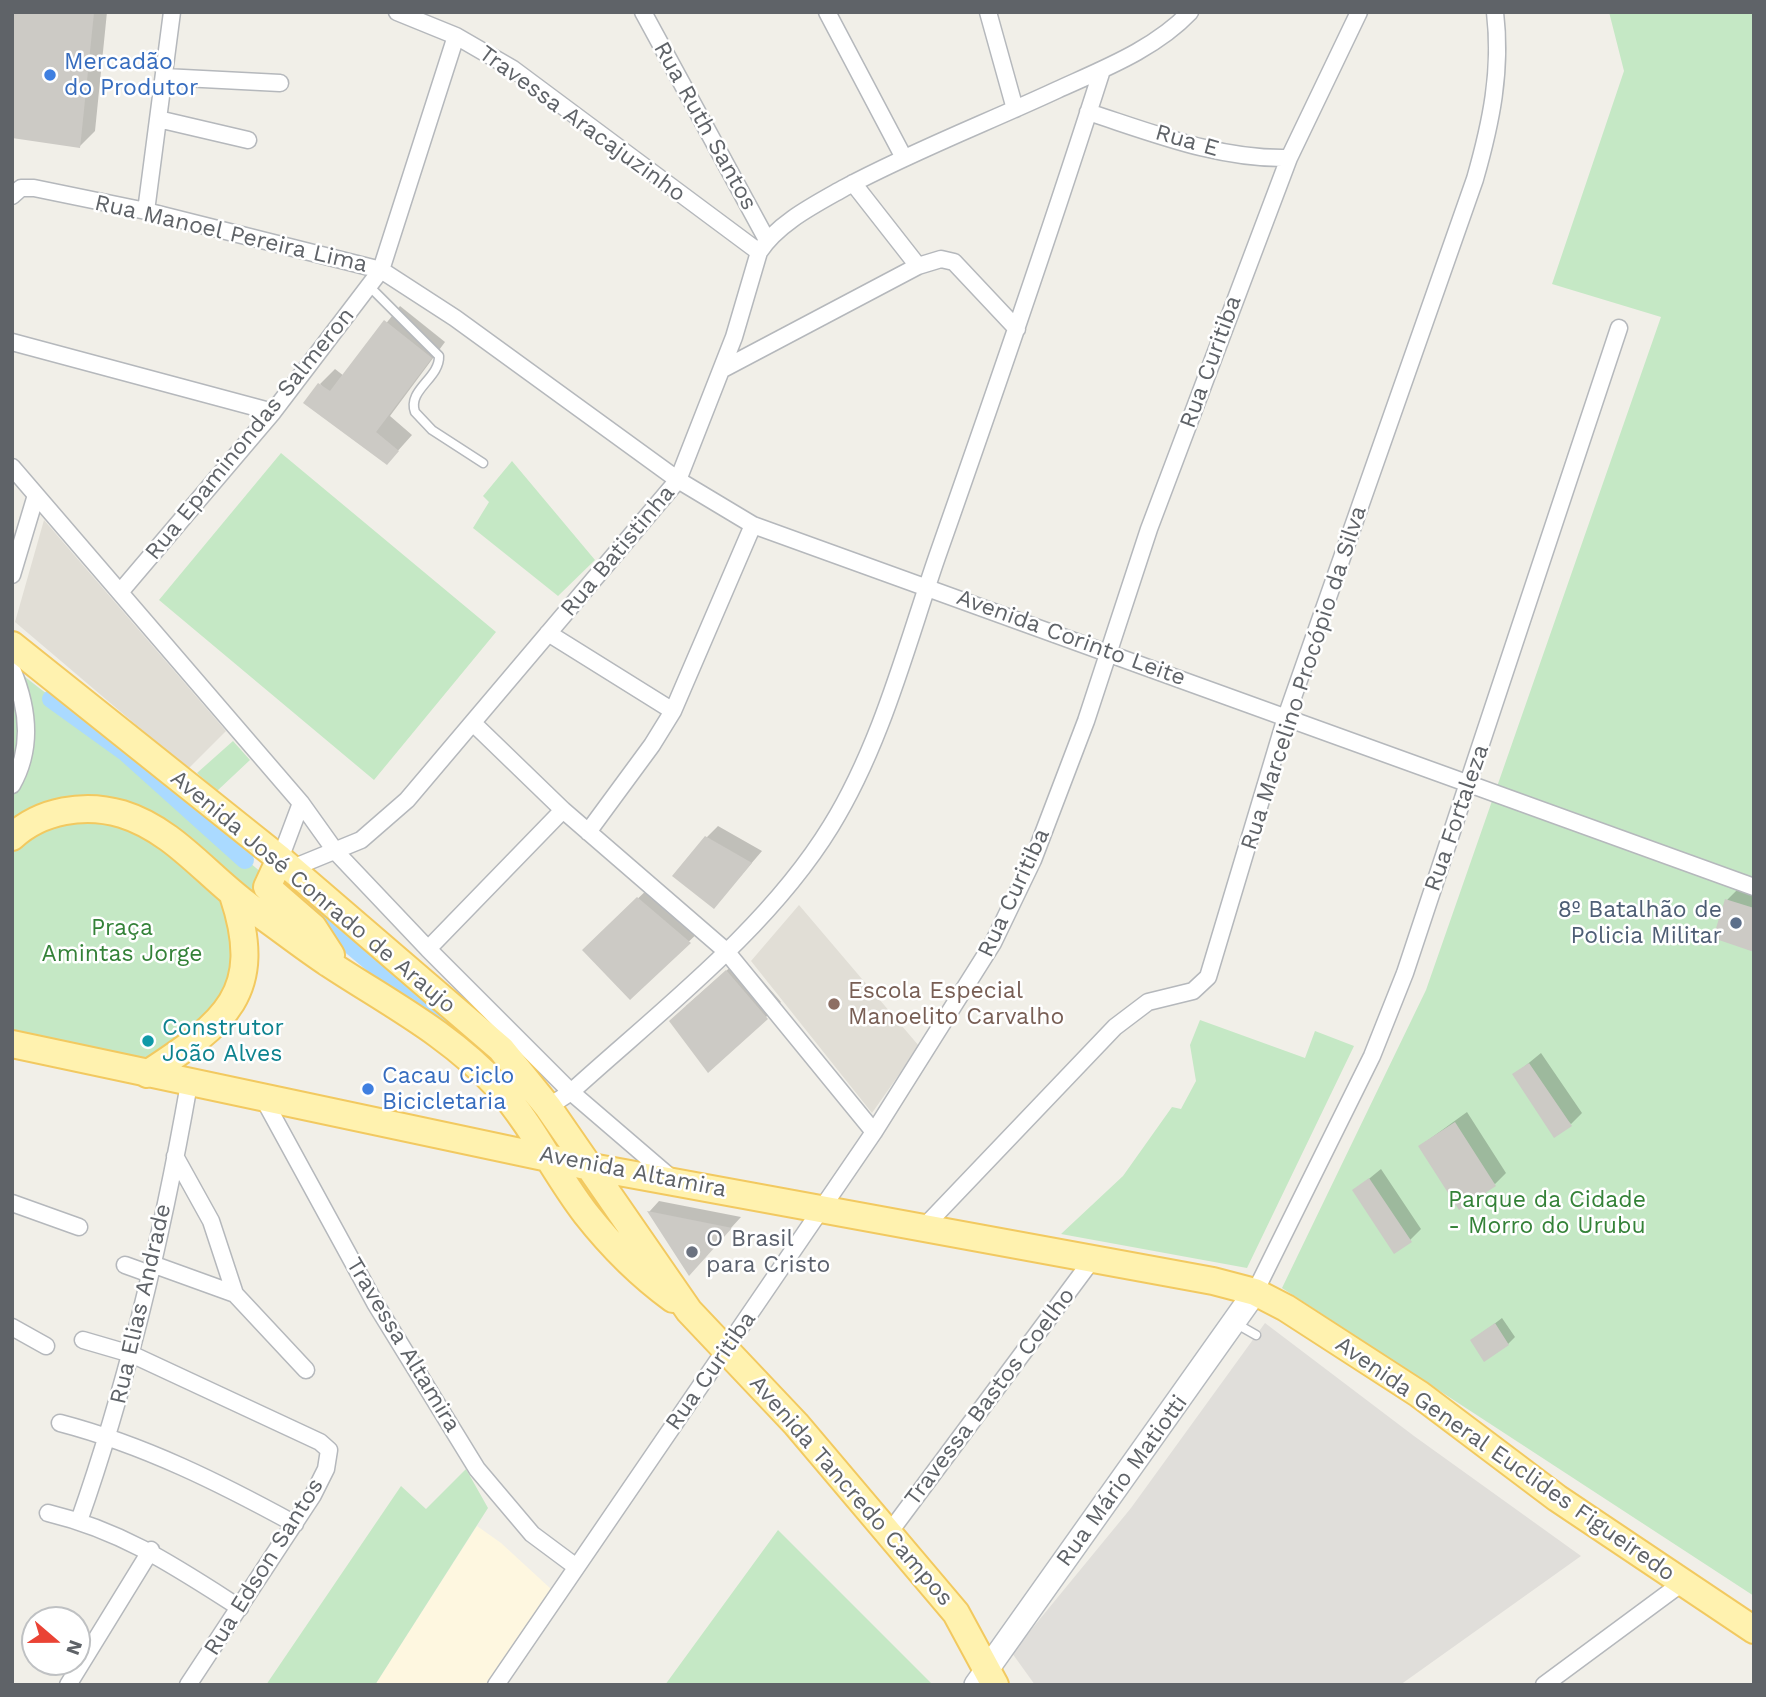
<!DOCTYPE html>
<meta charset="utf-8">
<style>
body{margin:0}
#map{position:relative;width:1766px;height:1697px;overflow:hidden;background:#f1efe8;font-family:"Work Sans",sans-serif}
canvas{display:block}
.frame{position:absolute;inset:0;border:14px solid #5f6368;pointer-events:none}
.north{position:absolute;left:21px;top:1606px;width:70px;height:70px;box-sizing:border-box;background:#fff;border:2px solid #bfc1c3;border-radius:50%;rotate:110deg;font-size:19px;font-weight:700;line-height:28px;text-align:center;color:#5f6368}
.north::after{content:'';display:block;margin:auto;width:24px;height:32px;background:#ea4335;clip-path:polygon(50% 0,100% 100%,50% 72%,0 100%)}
</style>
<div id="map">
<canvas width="1766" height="1697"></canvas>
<div class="frame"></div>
<div class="north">N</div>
</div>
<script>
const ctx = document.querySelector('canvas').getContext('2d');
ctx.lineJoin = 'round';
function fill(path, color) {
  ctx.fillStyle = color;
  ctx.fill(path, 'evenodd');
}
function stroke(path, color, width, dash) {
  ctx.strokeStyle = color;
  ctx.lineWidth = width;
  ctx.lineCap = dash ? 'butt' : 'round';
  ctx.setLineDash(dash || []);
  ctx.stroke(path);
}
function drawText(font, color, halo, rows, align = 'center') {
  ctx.font = font + ' "Work Sans",sans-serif';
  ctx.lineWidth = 5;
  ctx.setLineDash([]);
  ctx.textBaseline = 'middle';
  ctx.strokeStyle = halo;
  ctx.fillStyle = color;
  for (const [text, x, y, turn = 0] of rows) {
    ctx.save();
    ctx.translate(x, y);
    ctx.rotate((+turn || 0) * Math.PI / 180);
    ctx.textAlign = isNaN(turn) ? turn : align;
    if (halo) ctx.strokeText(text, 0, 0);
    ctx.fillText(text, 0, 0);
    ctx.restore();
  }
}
fill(new Path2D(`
 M477,1526L501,1543L551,1589L486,1685H375Z`), '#fef7e0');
fill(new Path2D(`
 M1265,1323L1414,1436L1581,1556L1400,1685H1035L1012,1653L1131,1508Z`), '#e0deda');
fill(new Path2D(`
 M44,520L226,731L188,769L15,622Z
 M799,905L919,1046L872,1113L751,961Z`), '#e1ded6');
fill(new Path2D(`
 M1609,12H1754V1596L1282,1288L1426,990L1661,317L1552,284L1624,71Z
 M281,453L496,632L374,780L159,600Z
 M512,461L595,560L558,596L473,528L489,502L483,496Z
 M12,666C49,698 91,723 128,754C180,798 228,847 282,889L265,907L214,1017L146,1061L12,1031Z
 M233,741L250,760L217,791L197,773Z
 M1200,1020L1305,1058L1315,1031L1354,1046L1247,1268L1061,1234L1123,1176L1172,1107L1181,1109L1196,1081L1190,1045Z
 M466,1469L488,1508L375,1685H266L401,1486L426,1509Z
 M778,1530L933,1685H665Z`), '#c5e8c5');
fill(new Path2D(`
 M12,12H107L95,131L80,146Z
 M400,306L445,342L390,416L412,435L387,463L320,384L335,369L344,376Z
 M718,826L762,851L714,907L707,837Z
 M654,883L704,927L630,998L600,935Z
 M1738,889L1754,894V950L1727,900Z
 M742,957L781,1002L766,1017L686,1006Z
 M1541,1053L1582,1113L1571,1124L1514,1075Z
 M1467,1112L1506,1173L1495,1184L1420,1146Z
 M1381,1169L1421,1229L1410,1240L1354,1191Z
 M659,1201L741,1217L700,1262L649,1212Z
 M1502,1318L1515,1337L1508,1344L1472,1341Z`), '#0003');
stroke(new Path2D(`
 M51,699L126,753L245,860
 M312,913L457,1034`), '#aadaff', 18);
fill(new Path2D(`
 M12,12H94L80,148L12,138Z
 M384,320L432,358L376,432L399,451L387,465L303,403L318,383L330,391Z
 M705,836L752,863L714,909L672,876Z
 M637,897L691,943L630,1000L582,950Z
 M1725,899L1754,908V952L1713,938Z
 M726,970L768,1019L708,1073L669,1021Z
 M1529,1063L1572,1126L1554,1138L1512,1074Z
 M1455,1122L1496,1186L1459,1210L1418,1146Z
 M1369,1178L1412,1242L1394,1254L1352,1190Z
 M647,1211L732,1228L689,1276Z
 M1495,1323L1509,1345L1484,1362L1470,1340Z`), '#cccac5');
const service = new Path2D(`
 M370,287L439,356C440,378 407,390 415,412L432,430L483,463
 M1235,1323L1256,1335`);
const minor = new Path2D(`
 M397,12L456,36L513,69L759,252
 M643,12L767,240
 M827,12L903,156
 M988,12L1015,109
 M164,77L280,83
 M1088,112C1153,133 1220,160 1289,158
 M158,119L248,140
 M853,183L918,266
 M12,196L21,188H34L146,211L381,270L455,318L678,480L753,525L1754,887
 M146,211L172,12
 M12,342L273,412
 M723,369L918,266L941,259L954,262L1017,329
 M12,467L301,803L336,852L428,949L571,1092L670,1177
 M12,575L36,495
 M121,591L273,412L381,270L456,36
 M548,633L673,711
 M12,669C28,707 33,748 12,785
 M473,723L563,810L726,951L874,1132
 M588,832L652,745L673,711L753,525
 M280,859L301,803
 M290,869L361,840L407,800L678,480L734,337L759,252C778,223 814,205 844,188C913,151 986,123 1057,90C1103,69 1155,49 1190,12
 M428,949L563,810
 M263,1098L375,1303L477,1469L532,1534L575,1566
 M548,1107L571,1092C659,1012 768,929 831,826C881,745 906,647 937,557C994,395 1050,233 1102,70
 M175,1156L211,1221L235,1294L306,1370
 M12,1203L79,1227
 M925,1226L1115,1027L1148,1002L1193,991L1208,977L1286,717L1475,179C1491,123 1502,71 1495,12
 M152,1264L235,1294
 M125,1265L150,1274
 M1255,1292L1372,1056L1405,973L1619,328
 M12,1327L46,1346
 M83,1340L131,1354L320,1442L329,1450L326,1469L313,1495L188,1685
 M60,1423C144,1445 220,1483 295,1524
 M48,1513C123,1531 176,1567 240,1608
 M79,1521C129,1379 163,1232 189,1084
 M889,1533L1092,1260
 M68,1685L151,1550
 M496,1685L874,1132L993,943L1033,860L1086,721L1149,529L1289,158L1359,12
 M1544,1685L1682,1583`);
const secondary = new Path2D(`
 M976,1685L1255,1292`);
const primary = new Path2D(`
 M12,645L280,859L501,1049L548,1107L689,1311L796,1424L956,1613L995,1685
 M12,837C41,810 85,803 122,814C174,830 207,876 250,907C276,925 301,945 328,963C387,1002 450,1034 499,1088C533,1126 555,1174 586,1214C612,1247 640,1275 673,1299
 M280,859L267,887L313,927L331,955L328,963
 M12,1044L586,1166L1213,1281L1255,1292L1286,1308L1419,1394L1557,1498L1754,1630
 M147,1074C225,1023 266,993 233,895`);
stroke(service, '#b5b8bc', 11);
stroke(minor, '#b5b8bc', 19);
stroke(secondary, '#b6babf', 26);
stroke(primary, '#f2c960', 30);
stroke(service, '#fff', 8);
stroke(minor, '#fff', 16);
stroke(secondary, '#fff', 23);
stroke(primary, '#fff2af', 26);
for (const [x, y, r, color] of [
 [50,75,7,"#3f7fe0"],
 [1736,923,7,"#5c6f8a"],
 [834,1004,7,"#8d6e63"],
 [148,1041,7,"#0f9aa8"],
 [368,1089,7,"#3f7fe0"],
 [692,1252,7,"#6b7280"]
]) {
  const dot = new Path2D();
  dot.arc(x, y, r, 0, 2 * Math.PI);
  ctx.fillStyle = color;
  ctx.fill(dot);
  stroke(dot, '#fff', 2.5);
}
drawText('23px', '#366cbe', '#fff', [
 ["Mercadão",64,62],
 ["do Produtor",64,88],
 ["Cacau Ciclo",382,1076],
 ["Bicicletaria",382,1102]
], 'left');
drawText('23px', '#5f6368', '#fff', [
 ["Travessa Aracajuzinho",582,124,36],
 ["Rua Ruth Santos",705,126,61],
 ["Rua E",1187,141,16],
 ["Rua Manoel Pereira Lima",231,234,13],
 ["Rua Curitiba",1211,362,-70],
 ["Rua Epaminondas Salmeron",250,434,-51],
 ["Rua Batistinha",618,551,-50],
 ["Avenida Corinto Leite",1071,638,20],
 ["Rua Marcelino Procópio da Silva",1304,678,-72],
 ["Rua Fortaleza",1457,818,-71],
 ["Avenida José Conrado de Araujo",313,892,40],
 ["Rua Curitiba",1014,893,-65],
 ["Avenida Altamira",633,1172,11],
 ["Rua Elias Andrade",141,1304,-77],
 ["Travessa Altamira",403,1345,59],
 ["Rua Curitiba",711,1371,-55],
 ["Travessa Bastos Coelho",990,1397,-53],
 ["Avenida General Euclides Figueiredo",1505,1459,35],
 ["Rua Mário Matiotti",1122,1481,-54],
 ["Avenida Tancredo Campos",851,1491,49],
 ["Rua Edson Santos",264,1567,-58]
]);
drawText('23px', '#4e5e75', '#fff', [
 ["8º Batalhão de",1722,910],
 ["Policia Militar",1722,936]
], 'right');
drawText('23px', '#348238', '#fff', [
 ["Praça",122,928],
 ["Amintas Jorge",122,954],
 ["Parque da Cidade",1547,1200],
 ["- Morro do Urubu",1547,1226]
]);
drawText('23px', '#785e54', '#fff', [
 ["Escola Especial",848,991],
 ["Manoelito Carvalho",848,1017]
], 'left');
drawText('23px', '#0d838f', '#fff', [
 ["Construtor",162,1028],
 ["João Alves",162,1054]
], 'left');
drawText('23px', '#5b616d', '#fff', [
 ["O Brasil",706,1239],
 ["para Cristo",706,1265]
], 'left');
</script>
